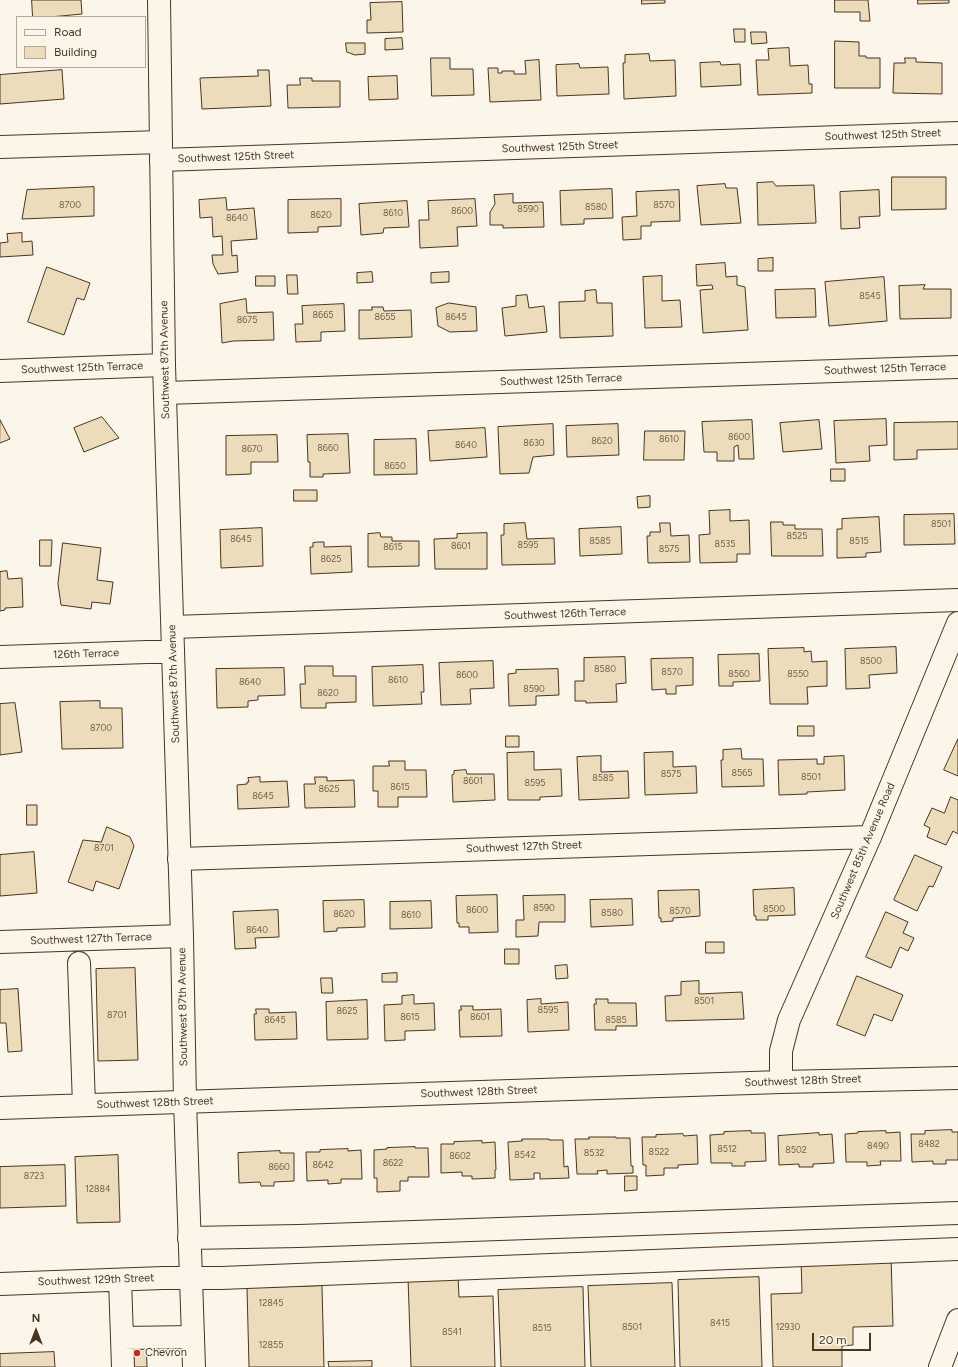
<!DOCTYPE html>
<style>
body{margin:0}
#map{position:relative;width:958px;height:1367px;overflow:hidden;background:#fbf6e9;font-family:Figtree,sans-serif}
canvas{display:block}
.legend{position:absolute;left:16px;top:16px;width:130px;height:52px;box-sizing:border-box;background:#fbf6e9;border:1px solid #b4a999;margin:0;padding:5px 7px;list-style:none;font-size:12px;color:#4a3520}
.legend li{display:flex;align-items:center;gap:8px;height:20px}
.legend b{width:20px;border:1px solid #b4a999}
.north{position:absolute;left:16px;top:1311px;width:40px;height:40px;-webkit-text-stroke:3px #fbf6e9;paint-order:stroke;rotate:0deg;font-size:11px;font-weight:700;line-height:16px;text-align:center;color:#4a3520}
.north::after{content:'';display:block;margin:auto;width:14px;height:18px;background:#4a3520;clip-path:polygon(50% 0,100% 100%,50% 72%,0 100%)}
.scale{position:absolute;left:812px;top:1333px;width:59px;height:18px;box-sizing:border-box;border:2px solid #4a3520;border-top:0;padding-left:5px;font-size:12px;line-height:14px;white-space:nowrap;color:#4a3520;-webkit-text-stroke:3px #fbf6e9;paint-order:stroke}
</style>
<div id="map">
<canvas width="958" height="1367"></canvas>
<ul class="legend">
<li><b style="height:5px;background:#fbf6e9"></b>Road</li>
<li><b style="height:11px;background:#ecdcbc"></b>Building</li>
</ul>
<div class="north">N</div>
<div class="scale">20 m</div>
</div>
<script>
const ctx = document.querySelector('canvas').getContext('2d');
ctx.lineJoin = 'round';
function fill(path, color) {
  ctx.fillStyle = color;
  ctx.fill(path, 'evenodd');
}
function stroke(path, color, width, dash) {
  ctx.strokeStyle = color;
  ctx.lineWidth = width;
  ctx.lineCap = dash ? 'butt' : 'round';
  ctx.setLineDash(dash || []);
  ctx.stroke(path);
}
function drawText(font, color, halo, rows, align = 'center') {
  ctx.font = font + ' Figtree,sans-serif';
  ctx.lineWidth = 3;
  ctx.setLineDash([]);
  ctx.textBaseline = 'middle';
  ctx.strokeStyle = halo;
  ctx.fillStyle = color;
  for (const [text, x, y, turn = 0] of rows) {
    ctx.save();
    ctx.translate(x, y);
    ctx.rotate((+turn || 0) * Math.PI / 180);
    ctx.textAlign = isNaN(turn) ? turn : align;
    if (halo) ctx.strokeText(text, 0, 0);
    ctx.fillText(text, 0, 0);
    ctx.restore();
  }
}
const building = new Path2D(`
 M32,0H81L82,14L50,17H33Z
 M642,0H665V3L642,4Z
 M835,0H868L870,21H860V12H835Z
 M918,0H949V3L918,4Z
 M402,2L403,32L367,33V20H371L370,3Z
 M734,29H745V42H735Z
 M751,32H766L767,43L752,44Z
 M402,38L403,49L385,50V39Z
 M835,41L859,42V56H866V58H880V88H835Z
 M346,43H365V54L355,55L347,52Z
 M789,48L790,66L808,65L809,84H812V93L758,95L756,60H769L768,49Z
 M649,54L650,61L675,60L676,96L624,99L623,63H625V55Z
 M431,58H450V69H473L474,95L432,96Z
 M905,58H916V62L942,63V94L893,93L894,63H905Z
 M539,60L541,100L490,102L488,68H498V73H502V71H514V74H526L525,61Z
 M720,62L721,65L740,64L741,85L701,87L700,63Z
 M579,64L580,68L608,67L609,94L557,96L556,65Z
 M62,70L64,99L0,104V75Z
 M258,70H269L271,106L202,109L200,78L258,76Z
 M397,76L398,99L369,100L368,77Z
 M300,78H312V81H340V107L288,108L287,85H300Z
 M892,177H946V209L892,210Z
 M773,182L776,186L814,185L816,223L758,225L757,183Z
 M725,184L726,188H737L741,223L701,225L697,186Z
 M94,187V216L22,219L27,190Z
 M612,189L613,218L584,219V224L561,225L560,191Z
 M679,190L680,221L651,222V226H641V239L623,240L622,217L637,216L636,192Z
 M879,190L880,216L859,217L860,228L841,229L840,192Z
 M513,194V203L543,202L544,227L503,228V225H490V212L495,204L494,195Z
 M226,198L227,210L254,208L257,239L231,241L232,256L237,255L238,272L218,274L213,264L212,255H223L222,236L213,237L212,217L200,218L199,200Z
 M341,199V226L318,227V232L288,233V200Z
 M475,199L477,226L457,227L458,246L420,248L419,220H429L428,201Z
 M407,201L409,227L384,228L383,233L361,235L359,204Z
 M22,233V242L32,241L33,255L0,257V243L8,242L7,234Z
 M773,258V271H758V259Z
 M725,263L726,277L737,276V285L745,287L748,330L703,333L700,290L713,289L712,285L697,286L696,265Z
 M47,267L90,283L84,300L77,298L64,335L28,322Z
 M372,272L373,282L357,283V273Z
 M449,272V282L431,283V273Z
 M287,275H297L298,294H288Z
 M256,276H275V286H256Z
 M662,276V301L680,300L682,327L645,328L643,277Z
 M884,277L887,321L829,326L825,282Z
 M925,285L923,289H951V318L900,319L899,286Z
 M815,289L816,317L776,318L775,290Z
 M596,290L597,303H612L613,336L560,338L559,302L585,301V291Z
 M527,295L529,308L544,306L547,332L505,336L502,308L516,306V296Z
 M246,299L247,313L273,312L274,340L233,341L222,343L220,304Z
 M449,303L476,307L477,331L450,332L438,326L436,308Z
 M344,304L345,331L321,332V341L296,342L295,324H303L302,306Z
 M372,307H383L384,311L411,310L412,337L359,339V310H372Z
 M102,417L119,438L84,452L74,428Z
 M886,419L887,445L869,446L870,461L836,463L834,421Z
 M0,420L10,439L0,443Z
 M752,420L754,459H739L738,445L734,447V461H717V452H704L702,422Z
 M819,420L822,449L783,452L780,423Z
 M958,422V449L917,450V459L894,460V423Z
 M553,424L554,455L533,457L529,473L500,474L498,427Z
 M618,424L619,455L567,457L566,426Z
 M485,428L487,457L430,461L428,431Z
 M645,431H685L684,460H644Z
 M348,434L350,473L323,474V477H310V462H308L307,435Z
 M277,435L278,462H251V474L226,475V436Z
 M416,439L417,474L374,475V440Z
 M831,469H845V481H831Z
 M294,490H317V501H294Z
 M650,496V507L638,508L637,497Z
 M730,510V521L749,520L750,554H737V562L700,563L699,535L710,534L709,511Z
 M954,514L955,544L904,545V515Z
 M879,517L881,552L866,553V557L837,558V529H842V519Z
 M771,522H783V525H795V529H822L823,556H772Z
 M525,523L527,539L554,538L555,564L502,565L501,535H504V524Z
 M660,523H670L671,536L689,535L690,562L648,563L647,536H650V532H660Z
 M621,527L622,554L580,556L579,529Z
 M262,528L263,566L221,568L220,530Z
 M380,533L381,537H392V541H419V566L368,567V534Z
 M487,533V569H435L434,539L457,538V534Z
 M40,540H52L51,566H40Z
 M318,542H324V547L351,546L352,572L311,574L310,547H313V543Z
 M63,543L101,548L97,580L113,582L110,604L92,602L91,609L61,605L58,584Z
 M7,571L8,579L22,578L23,607L5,608V610L0,611V572Z
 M896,647L897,673L869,675L870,688L846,689L845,649Z
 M804,648V652L811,651L812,662L827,661V686L807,687L808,704H770L768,649Z
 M759,654L760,681L733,682V686H719L718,655Z
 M625,657L626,683L616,684L617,702L586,703V701H575V681H584V658Z
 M693,658V685L676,686V694H666V689L652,690L651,659Z
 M493,661L494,688L470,689L471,704L441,705L439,663Z
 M423,665L424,692H421L422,704L373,706L372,667Z
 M305,666H333V676H356V702L326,703V708H301L300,684H305Z
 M284,668L285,695L258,696V700L248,701V707L217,708L216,669Z
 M558,669L559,695L536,696V705L509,706L508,674L516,673V670Z
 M100,701V708H122L123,748L62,749L60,702Z
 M15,703L22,752L0,755V704Z
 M798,726H814V736H798Z
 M506,736H519V747H506Z
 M958,739V776L944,770Z
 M741,749L742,759H763L764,786L722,787L721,760H723V750Z
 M534,752V770L561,769L562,796L540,797V800H508L507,753Z
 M673,752V767L696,766L697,793L645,795L644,753Z
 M601,756V772L628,771L629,798L579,800L577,757Z
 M844,756L845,790L807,792V794L779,795L778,760L817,759V764H824V757Z
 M389,761H405V770H426L427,797H398V807H378V791H373V766H389Z
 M466,770L467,774H494L495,800L453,802L452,775L454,774V771Z
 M260,777V782L287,781L289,807L238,809L237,785L247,784V782H249L248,778Z
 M315,777H327V781L354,780L355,807L305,808L304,784H315Z
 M951,797L958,800V834L953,831L946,845L927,837L930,828L924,825L932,808L944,813Z
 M27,805H37V825H27Z
 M107,827L130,837L134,846L119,889L96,881L93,891L68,882L83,840L101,842Z
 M34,852L37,893L0,896V855Z
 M915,855L942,867L933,887L929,886L917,911L894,900Z
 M794,888L795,915L768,916V920H756V916H754L753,890Z
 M699,890L700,916L673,918V921L661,922V918H659L658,891Z
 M497,895L498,932L469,933V927H459V923H457L456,896Z
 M565,895V922H539L538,936L516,937V920H524L523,896Z
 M632,899L633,925L591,927L590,900Z
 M364,900L365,927L337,928V931L324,932L323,901Z
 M431,901L432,928L390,929V902Z
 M278,910L279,937L255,938L256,948L235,949L233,912Z
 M886,912L908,922L903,933L914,938L908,951L900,947L891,968L866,957Z
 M706,942H724V953H706Z
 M505,949H519V964H505Z
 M567,965L568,978L556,979L555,966Z
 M135,968L138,1060L98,1061L96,969Z
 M397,973V982H382V974Z
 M857,976L903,995L892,1021L874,1014L865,1036L837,1025Z
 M321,978H332L333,993H322Z
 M699,981V994L742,992L744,1019L666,1021L665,996L681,995V982Z
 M18,989L22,1051L8,1052L6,1023H0V990Z
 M414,995V1004L434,1003L435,1030L405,1031V1040L385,1041L384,1005L402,1004V996Z
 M541,999V1004L568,1002L569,1030L528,1032L527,1000Z
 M596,999H608V1003H636L637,1026H616V1030H595L594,1004H596Z
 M367,1000L368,1039L327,1040L326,1002Z
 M461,1006H473V1010L501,1009L502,1036L460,1037L459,1010H461Z
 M256,1009H269V1013L296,1012L297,1039L255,1040L254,1014H256Z
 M952,1130V1132H958V1160H946V1164H933V1161L912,1162L911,1134H925V1131Z
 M751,1131V1133H765L766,1161L745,1162V1166H732V1163H711L710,1135L724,1134V1132Z
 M886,1131V1133L900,1132L901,1161H880L881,1165L867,1166V1162H846L845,1134L858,1133V1132Z
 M819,1133V1135L832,1134L834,1163L813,1164V1167H799V1164L779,1165L778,1136Z
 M683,1134L684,1136L697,1135L698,1164L678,1165V1168H664V1175L646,1176V1165H643L642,1137H656V1135Z
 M589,1137H616V1138H630L631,1166H633V1173L607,1174V1170L597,1171L598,1174H577L575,1139H589Z
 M522,1139H549V1140H563L564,1167L568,1166L569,1178L540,1179V1173H534V1179L510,1180L508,1142L522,1141Z
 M482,1141V1143L495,1142L496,1170H495V1178L472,1179V1176H462V1172L441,1173V1144H454V1142Z
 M415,1147V1148H428L429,1177H408V1181H400V1191L377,1192V1178H374V1150L387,1149V1148Z
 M348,1149V1151L361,1150L362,1179H341V1183L328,1184V1180L307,1181L306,1152H320V1150Z
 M280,1151V1153H294V1181L274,1182V1186H261L260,1182L239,1183L238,1153Z
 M118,1155L120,1222L77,1223L75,1157Z
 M65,1165L66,1206L0,1208V1167Z
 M625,1176H637V1190L625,1191Z
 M891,1255L893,1326L853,1327V1345L842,1346V1367H773L771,1294L802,1293L801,1258Z
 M458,1275L459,1297L493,1296L495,1367H411L408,1277Z
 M759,1277L762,1367H680L678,1280Z
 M672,1283L675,1367H591L588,1286Z
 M322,1286L324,1367H249L247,1288Z
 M583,1287L585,1367H501L498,1290Z
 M127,1338H146L147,1367H128Z
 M54,1352L55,1367H0V1354Z
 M372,1361V1367H329L328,1362Z`);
fill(building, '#ecdcbc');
stroke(building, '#4a3520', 1);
const minor = new Path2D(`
 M0,147L161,142
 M161,160L958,133
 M0,371L164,365
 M165,393L958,367
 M173,627L958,600
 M0,657L147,652H173
 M179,859L870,837
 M0,942L182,936
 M79,963L84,1105
 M781,1082V1051L789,1020L870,837L958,623
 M0,1108L781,1082L958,1078
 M189,1238L299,1236L958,1213
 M120,1280L123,1367
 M0,1284L163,1278H221L958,1249
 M122,1338L193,1337
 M940,1367L958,1320`);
const major = new Path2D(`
 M159,0L164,365L182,936L185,1101L194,1367`);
stroke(minor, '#4a3520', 24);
stroke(major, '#4a3520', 24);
stroke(minor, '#fbf6e9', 22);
stroke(major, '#fbf6e9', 22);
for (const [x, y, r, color] of [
 [137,1353,4,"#c62828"]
]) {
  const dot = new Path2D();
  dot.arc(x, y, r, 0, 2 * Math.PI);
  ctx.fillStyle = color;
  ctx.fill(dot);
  stroke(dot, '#fbf6e9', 1.5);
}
drawText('9px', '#725f47', null, [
 ["8700",70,205],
 ["8570",664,205],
 ["8580",596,207],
 ["8590",528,209],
 ["8600",462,211],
 ["8610",393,213],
 ["8620",321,215],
 ["8640",237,218],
 ["8545",870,296],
 ["8665",323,315],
 ["8655",385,317],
 ["8645",456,317],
 ["8675",247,320],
 ["8600",739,437],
 ["8610",669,439],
 ["8620",602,441],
 ["8630",534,443],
 ["8640",466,445],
 ["8660",328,448],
 ["8670",252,449],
 ["8650",395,466],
 ["8501",941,524],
 ["8525",797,536],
 ["8645",241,539],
 ["8585",600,541],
 ["8515",859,541],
 ["8535",725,544],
 ["8595",528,545],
 ["8601",461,546],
 ["8615",393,547],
 ["8575",669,549],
 ["8625",331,559],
 ["8500",871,661],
 ["8580",605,669],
 ["8570",672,672],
 ["8560",739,674],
 ["8550",798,674],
 ["8600",467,675],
 ["8610",398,680],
 ["8640",250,682],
 ["8590",534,689],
 ["8620",328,693],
 ["8700",101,728],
 ["8565",742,773],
 ["8575",671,774],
 ["8501",811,777],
 ["8585",603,778],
 ["8601",473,781],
 ["8595",535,783],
 ["8615",400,787],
 ["8625",329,789],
 ["8645",263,796],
 ["8701",104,848],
 ["8590",544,908],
 ["8500",774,909],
 ["8600",477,910],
 ["8570",680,911],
 ["8580",612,913],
 ["8620",344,914],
 ["8610",411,915],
 ["8640",257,930],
 ["8501",704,1001],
 ["8595",548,1010],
 ["8625",347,1011],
 ["8701",117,1015],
 ["8615",410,1017],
 ["8601",480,1017],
 ["8645",275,1020],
 ["8585",616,1020],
 ["8482",929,1144],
 ["8490",878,1146],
 ["8512",727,1149],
 ["8502",796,1150],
 ["8522",659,1152],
 ["8532",594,1153],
 ["8542",525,1155],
 ["8602",460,1156],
 ["8622",393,1163],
 ["8642",323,1165],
 ["8660",279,1167],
 ["8723",34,1176],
 ["12884",98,1189],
 ["12845",271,1303],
 ["8415",720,1323],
 ["8501",632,1327],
 ["12930",788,1327],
 ["8515",542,1328],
 ["8541",452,1332],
 ["12855",271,1345]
]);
drawText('11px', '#4a3520', '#fbf6e9', [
 ["Southwest 125th Street",883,135,-2],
 ["Southwest 125th Street",560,147,-2],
 ["Southwest 125th Street",236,157,-2],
 ["Southwest 87th Avenue",165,360,-91],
 ["Southwest 125th Terrace",82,368,-2],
 ["Southwest 125th Terrace",885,369,-2],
 ["Southwest 125th Terrace",561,380,-2],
 ["Southwest 126th Terrace",565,614,-2],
 ["126th Terrace",86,654,-2],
 ["Southwest 87th Avenue",174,684,-92],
 ["Southwest 127th Street",524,847,-2],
 ["Southwest 85th Avenue Road",863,851,-67],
 ["Southwest 127th Terrace",91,939,-2],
 ["Southwest 87th Avenue",183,1007,-91],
 ["Southwest 128th Street",803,1081,-2],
 ["Southwest 128th Street",479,1092,-2],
 ["Southwest 128th Street",155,1103,-2],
 ["Southwest 129th Street",96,1280,-2]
]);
drawText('11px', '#4a3520', '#fbf6e9', [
 ["Chevron",145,1353]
], 'left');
</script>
